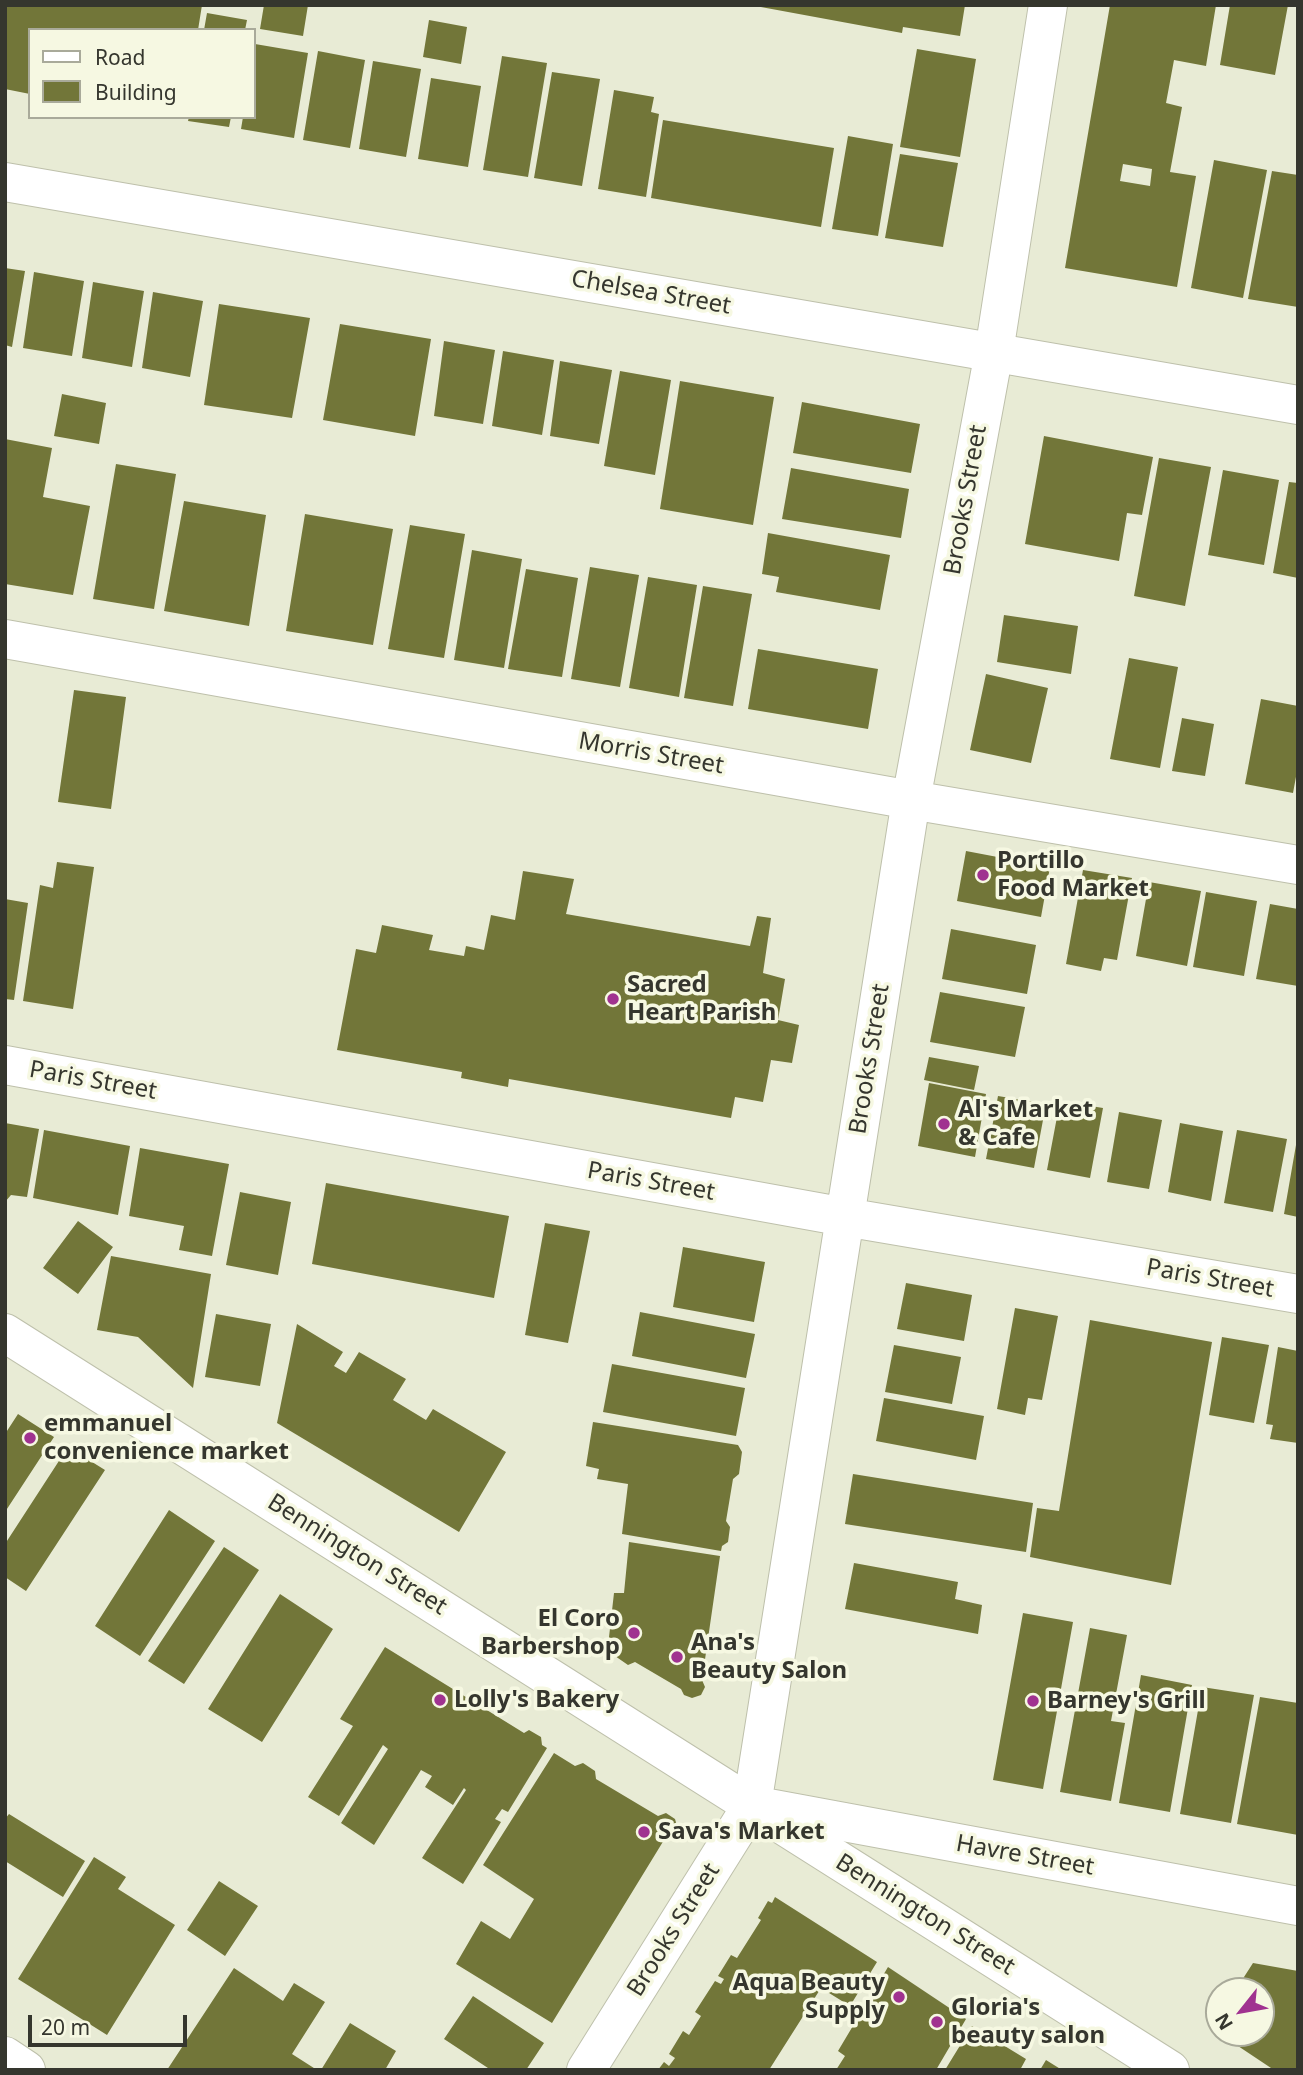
<!DOCTYPE html>
<style>
body{margin:0}
#map{position:relative;width:1303px;height:2075px;overflow:hidden;background:#e8ebd5;font-family:"Noto Sans",sans-serif}
canvas{display:block}
.frame{position:absolute;inset:0;border:7px solid #35362e;pointer-events:none}
.legend{position:absolute;left:28px;top:28px;width:228px;height:91px;box-sizing:border-box;background:#f6f8e2;border:2px solid #a9aa9a;margin:0;padding:9px 12px;list-style:none;font-size:21px;color:#35362e}
.legend li{display:flex;align-items:center;gap:14px;height:35px}
.legend b{width:35px;border:2px solid #a9aa9a}
.north{position:absolute;left:1205px;top:1977px;width:70px;height:70px;box-sizing:border-box;background:#f6f8e2;border:2px solid #a9aa9a;border-radius:50%;rotate:239deg;font-size:19px;font-weight:700;line-height:28px;text-align:center;color:#35362e}
.north::after{content:'';display:block;margin:auto;width:24px;height:32px;background:#a03290;clip-path:polygon(50% 0,100% 100%,50% 72%,0 100%)}
.scale{position:absolute;left:28px;top:2015px;width:159px;height:32px;box-sizing:border-box;border:4px solid #35362e;border-top:0;padding-left:9px;font-size:21px;line-height:24px;white-space:nowrap;color:#35362e;-webkit-text-stroke:5px #f6f8e2;paint-order:stroke}
</style>
<div id="map">
<canvas width="1303" height="2075"></canvas>
<div class="frame"></div>
<ul class="legend">
<li><b style="height:9px;background:#fff"></b>Road</li>
<li><b style="height:19px;background:#727639"></b>Building</li>
</ul>
<div class="north">N</div>
<div class="scale">20 m</div>
</div>
<script>
const ctx = document.querySelector('canvas').getContext('2d');
ctx.lineJoin = 'round';
function fill(path, color) {
  ctx.fillStyle = color;
  ctx.fill(path, 'evenodd');
}
function stroke(path, color, width, dash) {
  ctx.strokeStyle = color;
  ctx.lineWidth = width;
  ctx.lineCap = dash ? 'butt' : 'round';
  ctx.setLineDash(dash || []);
  ctx.stroke(path);
}
function drawText(font, color, halo, rows, align = 'center') {
  ctx.font = font + ' "Noto Sans",sans-serif';
  ctx.lineWidth = 7;
  ctx.setLineDash([]);
  ctx.textBaseline = 'middle';
  ctx.strokeStyle = halo;
  ctx.fillStyle = color;
  for (const [text, x, y, turn = 0] of rows) {
    ctx.save();
    ctx.translate(x, y);
    ctx.rotate((+turn || 0) * Math.PI / 180);
    ctx.textAlign = isNaN(turn) ? turn : align;
    if (halo) ctx.strokeText(text, 0, 0);
    ctx.fillText(text, 0, 0);
    ctx.restore();
  }
}
fill(new Path2D(`
 M5,5H202L198,30H30V94L5,89Z
 M264,5H308L303,36L260,29Z
 M750,5H965L960,36L903,27L902,33Z
 M1110,5H1216L1206,66L1174,60L1166,103L1182,107L1170,172L1196,176L1177,287L1065,268ZM1123,164L1152,169L1150,186L1120,181Z
 M1230,5H1288L1275,75L1220,65Z
 M207,13L247,20L245,30H204Z
 M429,20L467,27L461,64L423,57Z
 M255,44L308,53L294,138L241,129L243,117H254Z
 M917,49L976,59L960,157L900,147Z
 M318,51L365,60L350,148L303,140Z
 M502,56L547,63L528,177L483,170Z
 M373,61L421,69L406,157L359,149Z
 M552,72L600,79L582,186L534,178Z
 M431,78L481,86L468,167L418,159Z
 M614,90L654,97L651,112L659,114L646,197L598,189Z
 M189,117H231L229,127L188,121Z
 M663,120L834,148L821,227L651,198Z
 M848,136L893,144L878,236L832,229Z
 M900,154L958,163L943,247L885,238Z
 M1214,160L1267,170L1243,298L1191,288Z
 M1272,171L1298,175V307L1248,299Z
 M5,268L25,271L12,347L5,345Z
 M34,272L84,281L72,356L23,348Z
 M93,282L144,291L132,367L82,358Z
 M153,292L203,301L190,377L142,368Z
 M219,304L310,318L292,418L204,405Z
 M340,324L431,339L415,436L323,420Z
 M444,341L495,350L483,424L434,416Z
 M503,351L554,360L542,435L492,426Z
 M560,361L612,370L599,444L550,436Z
 M620,371L671,380L655,475L604,466Z
 M680,381L774,397L753,525L660,509Z
 M62,394L106,403L99,444L54,436Z
 M802,402L920,424L911,473L793,453Z
 M1044,436L1153,457L1142,515L1127,513L1119,561L1025,544Z
 M5,439L52,448L43,497L90,506L73,595L5,584Z
 M1159,458L1211,467L1185,606L1134,596Z
 M116,464L176,474L154,609L93,599Z
 M791,468L909,489L901,538L782,519Z
 M1223,470L1279,480L1264,565L1208,555Z
 M1289,482L1298,483V578L1273,573Z
 M184,501L266,515L249,626L164,611Z
 M305,514L393,529L373,645L286,631Z
 M410,525L465,534L444,658L388,649Z
 M768,533L890,555L880,610L776,592L779,577L762,574Z
 M472,550L522,559L504,668L454,660Z
 M590,567L639,575L620,687L571,679Z
 M526,569L578,578L562,677L508,669Z
 M648,577L697,585L679,697L629,688Z
 M703,586L752,594L733,706L684,698Z
 M1004,615L1078,626L1071,674L997,662Z
 M758,649L878,669L868,729L748,709Z
 M1129,658L1178,667L1160,768L1110,759Z
 M986,674L1048,688L1031,763L970,750Z
 M74,690L126,697L111,809L58,802Z
 M1261,699L1298,706V766L1293,793L1245,784Z
 M1182,718L1214,724L1205,776L1172,771Z
 M966,851L1050,867L1041,917L957,901Z
 M57,862L94,867L73,1009L23,1001L40,885L53,888Z
 M1083,870L1132,878L1117,960L1104,958L1101,971L1066,964Z
 M523,871L574,879L566,914L750,946L757,916L771,918L763,973L785,979L778,1020L799,1025L792,1063L771,1060L763,1102L735,1097L731,1118L509,1079L508,1087L461,1078L462,1072L337,1050L356,949L376,953L382,925L433,935L429,950L464,956L466,946L484,950L491,915L515,920Z
 M1149,882L1201,891L1187,966L1136,956Z
 M1206,892L1257,901L1244,976L1193,967Z
 M5,899L28,903L14,1000L5,999Z
 M1270,904L1298,909V986L1256,979Z
 M951,929L1036,945L1027,994L942,979Z
 M940,992L1025,1007L1015,1057L930,1042Z
 M929,1057L979,1066L974,1090L924,1080Z
 M929,1083L986,1094L975,1157L918,1146Z
 M998,1096L1046,1104L1034,1168L986,1159Z
 M1060,1101L1103,1108L1090,1178L1047,1170Z
 M1119,1112L1162,1120L1149,1189L1107,1182Z
 M5,1123L39,1129L27,1197L11,1195L5,1202Z
 M1180,1123L1223,1131L1211,1201L1168,1192Z
 M44,1130L130,1146L118,1215L33,1198Z
 M1237,1130L1287,1139L1273,1212L1224,1203Z
 M1296,1145H1298V1217L1284,1214Z
 M140,1148L229,1164L212,1256L179,1250L184,1226L129,1216Z
 M326,1183L509,1216L494,1298L312,1264Z
 M240,1192L291,1202L278,1275L226,1265Z
 M78,1221L113,1247L78,1294L43,1268Z
 M545,1223L590,1231L568,1343L525,1335Z
 M683,1247L765,1262L754,1322L673,1307Z
 M111,1256L211,1274L193,1388L138,1337L97,1330Z
 M906,1283L972,1295L964,1341L897,1329Z
 M1015,1308L1058,1316L1042,1400L1028,1398L1025,1415L997,1409Z
 M640,1312L755,1334L746,1378L632,1356Z
 M216,1314L271,1324L260,1386L205,1377Z
 M1090,1320L1212,1342L1171,1585L1030,1557L1037,1508L1059,1511Z
 M297,1324L343,1352L334,1366L346,1373L359,1352L406,1379L393,1400L426,1420L433,1409L506,1452L459,1532L277,1423Z
 M1222,1337L1269,1345L1254,1423L1209,1415Z
 M894,1345L961,1357L952,1404L885,1392Z
 M1278,1347L1298,1351V1443L1270,1439L1273,1425L1266,1424Z
 M612,1364L745,1388L736,1436L603,1412Z
 M884,1398L984,1416L976,1460L876,1441Z
 M18,1414L54,1437L5,1512V1434Z
 M593,1422L738,1445L742,1452L739,1474L733,1479L726,1521L730,1527L728,1542L722,1546L721,1551L622,1534L628,1484L597,1479L599,1469L586,1466Z
 M68,1447L105,1470L26,1591L5,1577V1544Z
 M853,1474L1033,1503L1026,1552L845,1524Z
 M169,1510L215,1541L140,1656L95,1626Z
 M629,1542L720,1556L702,1680L705,1687L701,1695L692,1698L684,1695L681,1689L635,1662L628,1665L615,1656V1650L608,1646L614,1593H624Z
 M224,1547L259,1570L184,1684L148,1661Z
 M854,1563L958,1582L955,1599L982,1605L978,1634L845,1609Z
 M280,1594L333,1629L262,1742L208,1709Z
 M1023,1613L1073,1622L1043,1789L993,1780Z
 M1090,1628L1127,1635L1111,1721L1125,1723L1111,1801L1060,1792Z
 M385,1647L524,1733L529,1730L541,1737L542,1745L547,1748L508,1812L502,1809L495,1819L501,1822L463,1884L422,1858L466,1790L464,1788L453,1805L425,1787L432,1776L421,1770L374,1845L341,1823L388,1749L383,1745L339,1816L308,1797L353,1726L340,1719Z
 M1141,1675L1192,1685L1170,1812L1119,1803Z
 M1202,1687L1254,1695L1231,1823L1180,1814Z
 M1260,1697L1298,1703V1835L1237,1824Z
 M554,1753L575,1766L583,1763L595,1771L596,1779L658,1816L666,1813L675,1819L677,1826L671,1837L664,1840L552,2023L456,1964L481,1921L510,1939L534,1899L483,1865Z
 M9,1814L85,1861L63,1897L5,1861V1819Z
 M94,1857L126,1877L118,1889L175,1925L107,2035L18,1979Z
 M219,1881L258,1906L225,1956L187,1930Z
 M775,1897L877,1962L850,2006L821,1988L769,2070H658L664,2062L669,2066L675,2058L669,2054L683,2031L689,2035L701,2016L695,2012L715,1981L721,1984L724,1979L718,1976L731,1955L737,1958L761,1920L758,1918L768,1901L772,1903Z
 M1253,1963L1298,1971V2070H1274L1211,2028L1219,2016V2033H1261V1991H1235Z
 M888,1967L966,2019L936,2070H836L845,2056L838,2051Z
 M234,1968L283,2001L294,1983L325,2002L292,2054L317,2070H167Z
 M473,1996L544,2043L526,2070H491L444,2039Z
 M350,2023L396,2051L385,2070H321Z
 M972,2026L1026,2059L1020,2070H945Z
 M1046,2060L1062,2070H1040Z`), '#727639');
const minor = new Path2D(`
 M5,639L911,800L1298,865
 M5,1065L845,1217L1298,1294
 M752,1805L1298,1906
 M5,2056L26,2070
 M586,2070L752,1805L911,800L994,352L1048,5`);
const secondary = new Path2D(`
 M5,182L1298,405
 M5,1333L1170,2070`);
stroke(minor, '#bec0ab', 40);
stroke(secondary, '#bec0ab', 40);
stroke(minor, '#fff', 38);
stroke(secondary, '#fff', 38);
for (const [x, y, r, color] of [
 [983,875,7,"#a03290"],
 [613,999,7,"#a03290"],
 [944,1124,7,"#a03290"],
 [30,1438,7,"#a03290"],
 [634,1633,7,"#a03290"],
 [677,1657,7,"#a03290"],
 [440,1700,7,"#a03290"],
 [1033,1701,7,"#a03290"],
 [644,1832,7,"#a03290"],
 [899,1997,7,"#a03290"],
 [937,2022,7,"#a03290"]
]) {
  const dot = new Path2D();
  dot.arc(x, y, r, 0, 2 * Math.PI);
  ctx.fillStyle = color;
  ctx.fill(dot);
  stroke(dot, '#f6f8e2', 2.5);
}
drawText('24px', '#35362e', '#f6f8e2', [
 ["Chelsea Street",651,293,10],
 ["Brooks Street",966,500,-80],
 ["Morris Street",651,754,10],
 ["Brooks Street",870,1059,-81],
 ["Paris Street",93,1081,10],
 ["Paris Street",651,1182,10],
 ["Paris Street",1210,1279,10],
 ["Bennington Street",357,1555,32],
 ["Havre Street",1025,1856,10],
 ["Bennington Street",925,1915,32],
 ["Brooks Street",674,1930,-58]
]);
drawText('bold 24px', '#35362e', '#f6f8e2', [
 ["Portillo",997,861],
 ["Food Market",997,889],
 ["Sacred",627,985],
 ["Heart Parish",627,1013],
 ["Al's Market",958,1110],
 ["& Cafe",958,1138],
 ["emmanuel",44,1424],
 ["convenience market",44,1452],
 ["El Coro",620,1619,"right"],
 ["Barbershop",620,1647,"right"],
 ["Ana's",691,1643],
 ["Beauty Salon",691,1671],
 ["Lolly's Bakery",454,1700],
 ["Barney's Grill",1047,1701],
 ["Sava's Market",658,1832],
 ["Aqua Beauty",885,1983,"right"],
 ["Supply",885,2011,"right"],
 ["Gloria's",951,2008],
 ["beauty salon",951,2036]
], 'left');
</script>
